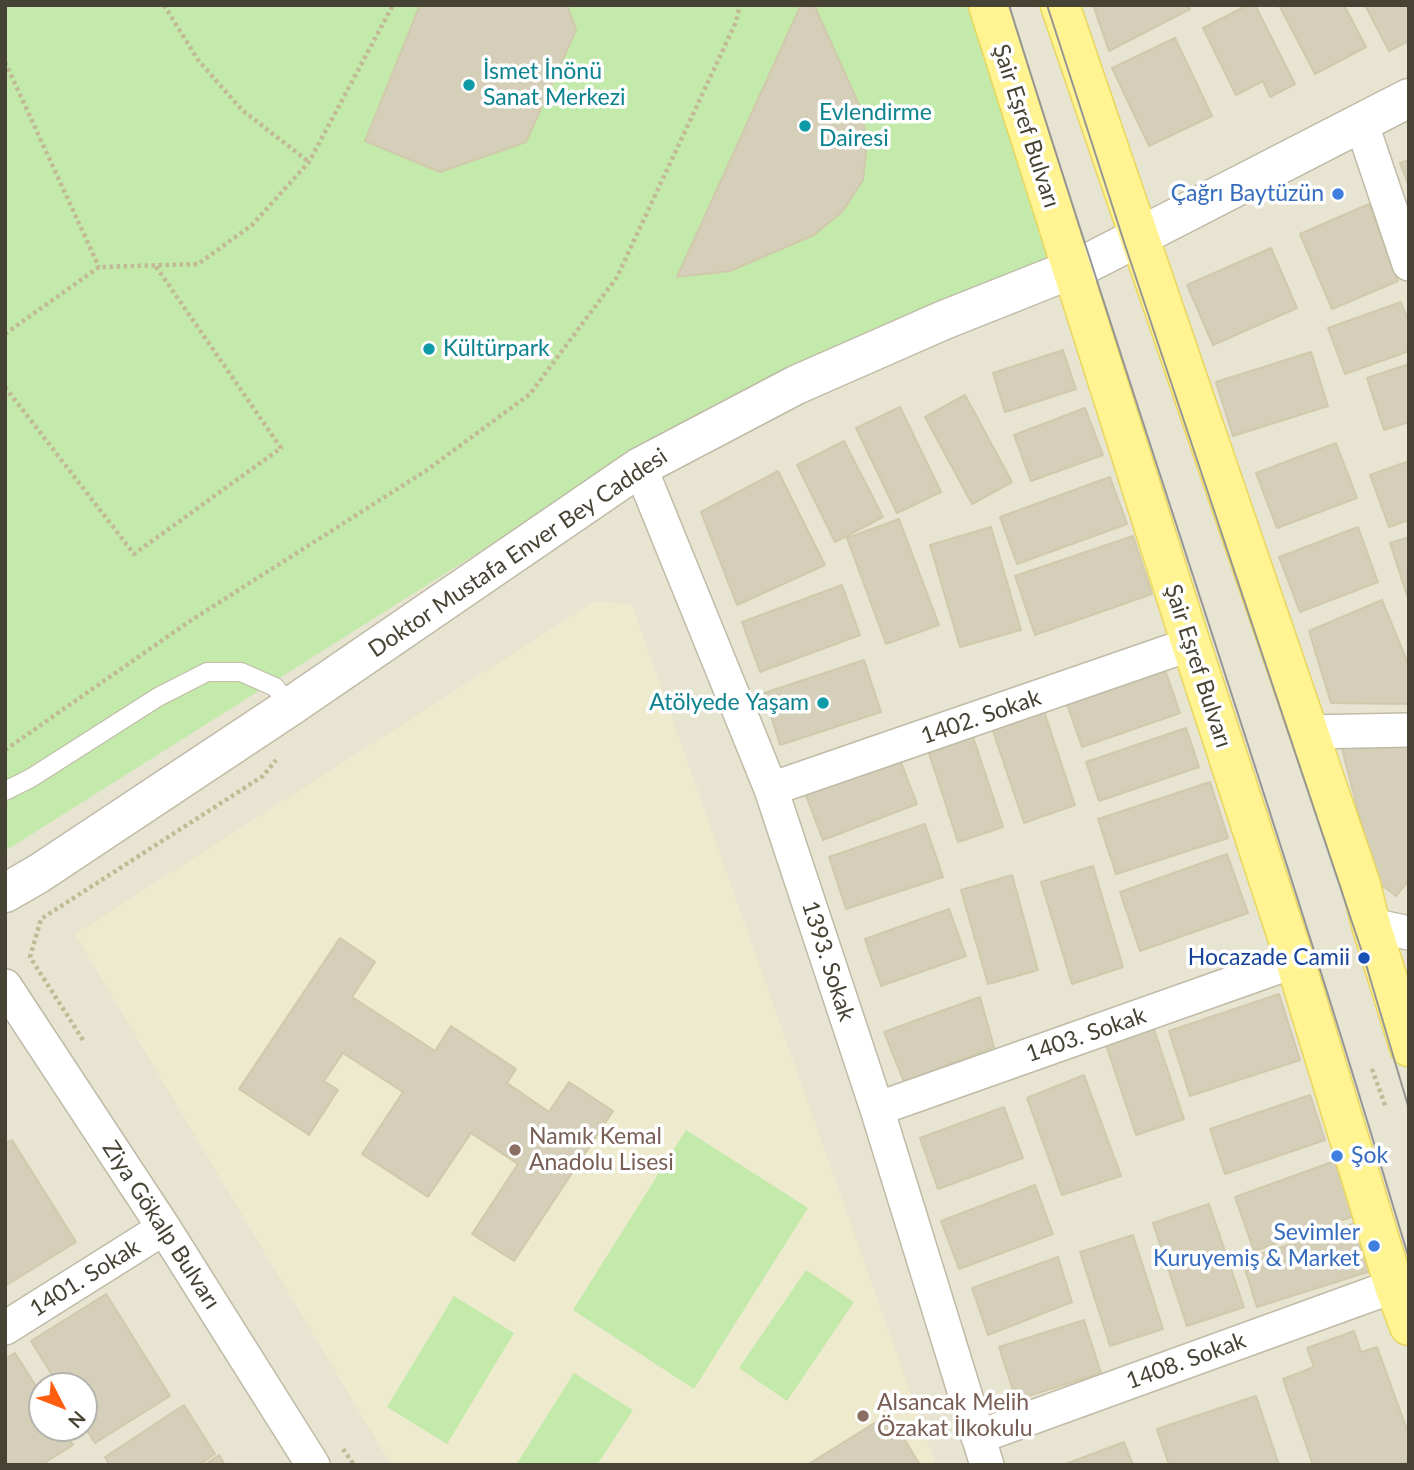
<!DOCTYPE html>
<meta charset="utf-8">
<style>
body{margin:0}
#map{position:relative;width:1414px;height:1470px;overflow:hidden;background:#f3f1e5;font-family:Lato,sans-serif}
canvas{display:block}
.frame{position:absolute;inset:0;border:7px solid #464234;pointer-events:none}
.north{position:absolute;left:28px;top:1372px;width:70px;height:70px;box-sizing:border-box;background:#fff;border:2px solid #b5b3ae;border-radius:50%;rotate:132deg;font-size:19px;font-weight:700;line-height:28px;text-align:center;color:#464234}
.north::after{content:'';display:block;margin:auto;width:24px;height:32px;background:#ff5d10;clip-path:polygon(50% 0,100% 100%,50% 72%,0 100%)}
</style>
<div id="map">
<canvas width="1414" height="1470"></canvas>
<div class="frame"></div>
<div class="north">N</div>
</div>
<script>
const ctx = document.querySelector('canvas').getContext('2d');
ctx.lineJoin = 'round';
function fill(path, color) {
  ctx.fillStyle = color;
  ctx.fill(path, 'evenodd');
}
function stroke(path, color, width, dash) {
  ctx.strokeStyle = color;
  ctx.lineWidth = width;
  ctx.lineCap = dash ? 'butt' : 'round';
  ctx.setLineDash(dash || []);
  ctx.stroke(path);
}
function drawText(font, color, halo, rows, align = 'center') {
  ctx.font = font + ' Lato,sans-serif';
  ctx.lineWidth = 7;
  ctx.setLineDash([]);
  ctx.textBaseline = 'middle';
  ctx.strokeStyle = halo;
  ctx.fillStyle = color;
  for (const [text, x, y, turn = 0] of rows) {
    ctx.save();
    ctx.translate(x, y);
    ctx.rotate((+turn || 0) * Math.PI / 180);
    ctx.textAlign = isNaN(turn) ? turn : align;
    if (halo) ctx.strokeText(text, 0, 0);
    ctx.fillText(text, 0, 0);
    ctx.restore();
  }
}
fill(new Path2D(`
 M5,5H1409V1465H5ZM42,1386H84V1428H42Z`), '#e8e4d2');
fill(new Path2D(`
 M595,601L632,605L936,1465H391L75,934Z`), '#edeace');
fill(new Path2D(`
 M5,5H971L1055,255L530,520L5,851Z
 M686,1130L808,1208L694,1389L573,1310Z
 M806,1270L854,1302L787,1401L739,1368Z
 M454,1296L514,1333L447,1444L387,1407Z
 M574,1373L633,1410L597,1465H516Z`), '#c3eaab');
const building = new Path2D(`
 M420,5H567L576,30L526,142L440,172L365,141Z
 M801,5H814L861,109L867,142L863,180L843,211L814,235L730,271L677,277Z
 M1093,5H1188L1190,9L1109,51Z
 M1248,5H1255L1295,84L1270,97L1263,81L1236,95L1203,28Z
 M1279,5H1344L1366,47L1315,74Z
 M1365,5H1409V41L1389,51Z
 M1175,38L1212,116L1149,146L1112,68Z
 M1409,160V187L1400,163Z
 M1369,204L1398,281L1332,309L1300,234Z
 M1271,248L1297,308L1213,345L1187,285Z
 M1401,302L1409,323V351L1345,374L1328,328Z
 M1063,350L1076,389L1005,412L993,373Z
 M1311,352L1328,406L1233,436L1216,382Z
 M1409,364V422L1384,430L1367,378Z
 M965,395L1012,482L972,504L925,417Z
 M900,407L941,492L897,513L856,428Z
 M1085,408L1103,455L1031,481L1014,435Z
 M844,441L883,517L835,542L797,465Z
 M1336,443L1357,498L1277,528L1256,473Z
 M1409,461V520L1389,527L1370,475Z
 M778,471L825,565L737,605L701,512Z
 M1110,477L1127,524L1017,564L1000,517Z
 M899,519L939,625L886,644L847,538Z
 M991,527L1021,630L960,647L930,545Z
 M1358,527L1378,582L1300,612L1279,557Z
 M1133,536L1152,594L1035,635L1015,576Z
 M1409,537V597L1408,598L1390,543Z
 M842,585L860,635L760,672L742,622Z
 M1382,600L1409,666V704L1331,703L1309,631Z
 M864,660L881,712L780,745L764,693Z
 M1164,667L1180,713L1082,747L1066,701Z
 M1043,708L1075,805L1024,823L991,725Z
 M1186,728L1199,767L1099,801L1086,762Z
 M971,731L1003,827L958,842L927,747Z
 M1340,741L1409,745V880L1396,896L1376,881Z
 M897,752L917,804L823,840L803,788Z
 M1210,782L1228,838L1116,874L1098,819Z
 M925,824L943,877L846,909L829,857Z
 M1227,854L1248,913L1140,951L1120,892Z
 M1093,866L1123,967L1072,984L1041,882Z
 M1012,875L1038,970L988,984L961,890Z
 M949,909L966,956L881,986L865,939Z
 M340,938L375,962L352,997L435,1051L451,1026L516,1069L507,1083L549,1112L569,1082L613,1111L514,1261L472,1234L518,1164L471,1133L428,1197L362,1154L403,1092L343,1053L324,1081L338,1090L309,1135L239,1089Z
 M1279,994L1300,1060L1190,1096L1169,1031Z
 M980,997L994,1047L904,1082L884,1032Z
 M1152,1023L1184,1119L1136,1135L1104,1039Z
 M1084,1075L1121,1176L1062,1195L1027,1098Z
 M1310,1095L1325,1140L1225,1174L1210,1129Z
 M1004,1107L1023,1158L938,1189L920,1138Z
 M12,1140L76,1242L5,1286V1144Z
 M1335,1161L1354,1216L1254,1251L1235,1197Z
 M1035,1185L1053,1234L959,1269L941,1221Z
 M1209,1204L1244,1307L1187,1326L1153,1223Z
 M1362,1221L1377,1269L1257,1307L1242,1260Z
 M1133,1235L1163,1329L1110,1346L1080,1252Z
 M1058,1257L1072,1302L988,1335L972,1288Z
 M106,1294L170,1396L95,1443L84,1426V1386H59L31,1341Z
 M1084,1320L1101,1373L1016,1400L999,1347Z
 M1354,1331L1361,1352L1377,1347L1409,1435V1461L1399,1465H1313L1283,1379L1314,1367L1307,1348Z
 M15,1353L42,1396V1428H62L73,1445L41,1465H5V1359Z
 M1256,1396L1279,1465H1169L1157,1429Z
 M184,1405L215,1454L199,1465H110L105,1457Z
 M889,1414L920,1465H807Z
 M1124,1442L1133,1465H1063Z
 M219,1455L225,1465H205Z`);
fill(building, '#d5cfb9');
stroke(building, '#d0c9ac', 2);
const service = new Path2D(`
 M5,791L31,778L158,697L207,672H241L275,687L291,706`);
const minor = new Path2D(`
 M1361,122L1409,264
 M640,467L771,789L877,1109L987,1465
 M1308,732L1409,730
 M771,789L1191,644
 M1371,925L1409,933
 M5,986L164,1228L313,1465
 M877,1109L1295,961
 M5,1328L164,1228
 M978,1437L1394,1286`);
const tertiary = new Path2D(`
 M5,893L38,874L291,706L640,467L796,385L944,320L1090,262L1409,98`);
const primary = new Path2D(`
 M988,5L1191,644L1295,961L1394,1286L1409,1326
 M1060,5L1361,885L1371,925L1409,1047`);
stroke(service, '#bfbba7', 20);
stroke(minor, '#bfbba7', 36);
stroke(tertiary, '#bfbba7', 41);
stroke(primary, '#e9d75d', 41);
stroke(new Path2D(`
 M164,5L198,60L242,110L309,162
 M5,62L99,267
 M5,334L99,267L198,264L252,225L309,162L393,5
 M5,387L134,554L281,448L155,265
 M5,750L190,621L427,470L530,394L617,277L736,22L740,5
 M83,1040L30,957L41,919L263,776L276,760
 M1372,1069L1386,1108
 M343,1449L354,1465`), '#c2ba97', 4.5, [3.5, 3.5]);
stroke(service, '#fff', 18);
stroke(minor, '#fff', 33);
stroke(tertiary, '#fff', 38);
stroke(primary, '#fff392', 38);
stroke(new Path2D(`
 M1009,5C1140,424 1284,839 1409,1259
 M1047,5L1125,245L1364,958L1409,1109`), '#959595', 2);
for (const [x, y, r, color] of [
 [469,85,7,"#0f9aa8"],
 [805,126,7,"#0f9aa8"],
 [1338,194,7,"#3f7fe0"],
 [429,349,7,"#0f9aa8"],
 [823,703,7,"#0f9aa8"],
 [1364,958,7,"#1a4fb4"],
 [515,1150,7,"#8d6e63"],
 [1337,1156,7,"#3f7fe0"],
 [1374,1246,7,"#3f7fe0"],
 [863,1416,7,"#8d6e63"]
]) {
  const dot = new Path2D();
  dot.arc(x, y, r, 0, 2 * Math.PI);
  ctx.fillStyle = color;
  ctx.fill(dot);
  stroke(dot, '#fff', 2.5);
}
drawText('23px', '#0d838f', '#fff', [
 ["İsmet İnönü",483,72],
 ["Sanat Merkezi",483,98],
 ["Evlendirme",819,113],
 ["Dairesi",819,139],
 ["Kültürpark",443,349],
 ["Atölyede Yaşam",809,703,"right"]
], 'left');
drawText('23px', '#464234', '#fff', [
 ["Şair Eşref Bulvarı",1026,126,72],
 ["Doktor Mustafa Enver Bey Caddesi",518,553,-34],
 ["Şair Eşref Bulvarı",1198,666,72],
 ["1402. Sokak",981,717,-19],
 ["1393. Sokak",828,961,72],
 ["1403. Sokak",1086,1035,-19],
 ["Ziya Gökalp Bulvarı",161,1225,57],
 ["1401. Sokak",85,1278,-32],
 ["1408. Sokak",1186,1361,-20]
]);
drawText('23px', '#366cbe', '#fff', [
 ["Çağrı Baytüzün",1324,194],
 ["Şok",1351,1156,"left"],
 ["Sevimler",1360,1233],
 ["Kuruyemiş & Market",1360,1259]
], 'right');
drawText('23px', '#164399', '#fff', [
 ["Hocazade Camii",1350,958]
], 'right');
drawText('23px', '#785e54', '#fff', [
 ["Namık Kemal",529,1137],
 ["Anadolu Lisesi",529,1163],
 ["Alsancak Melih",877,1403],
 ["Özakat İlkokulu",877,1429]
], 'left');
</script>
